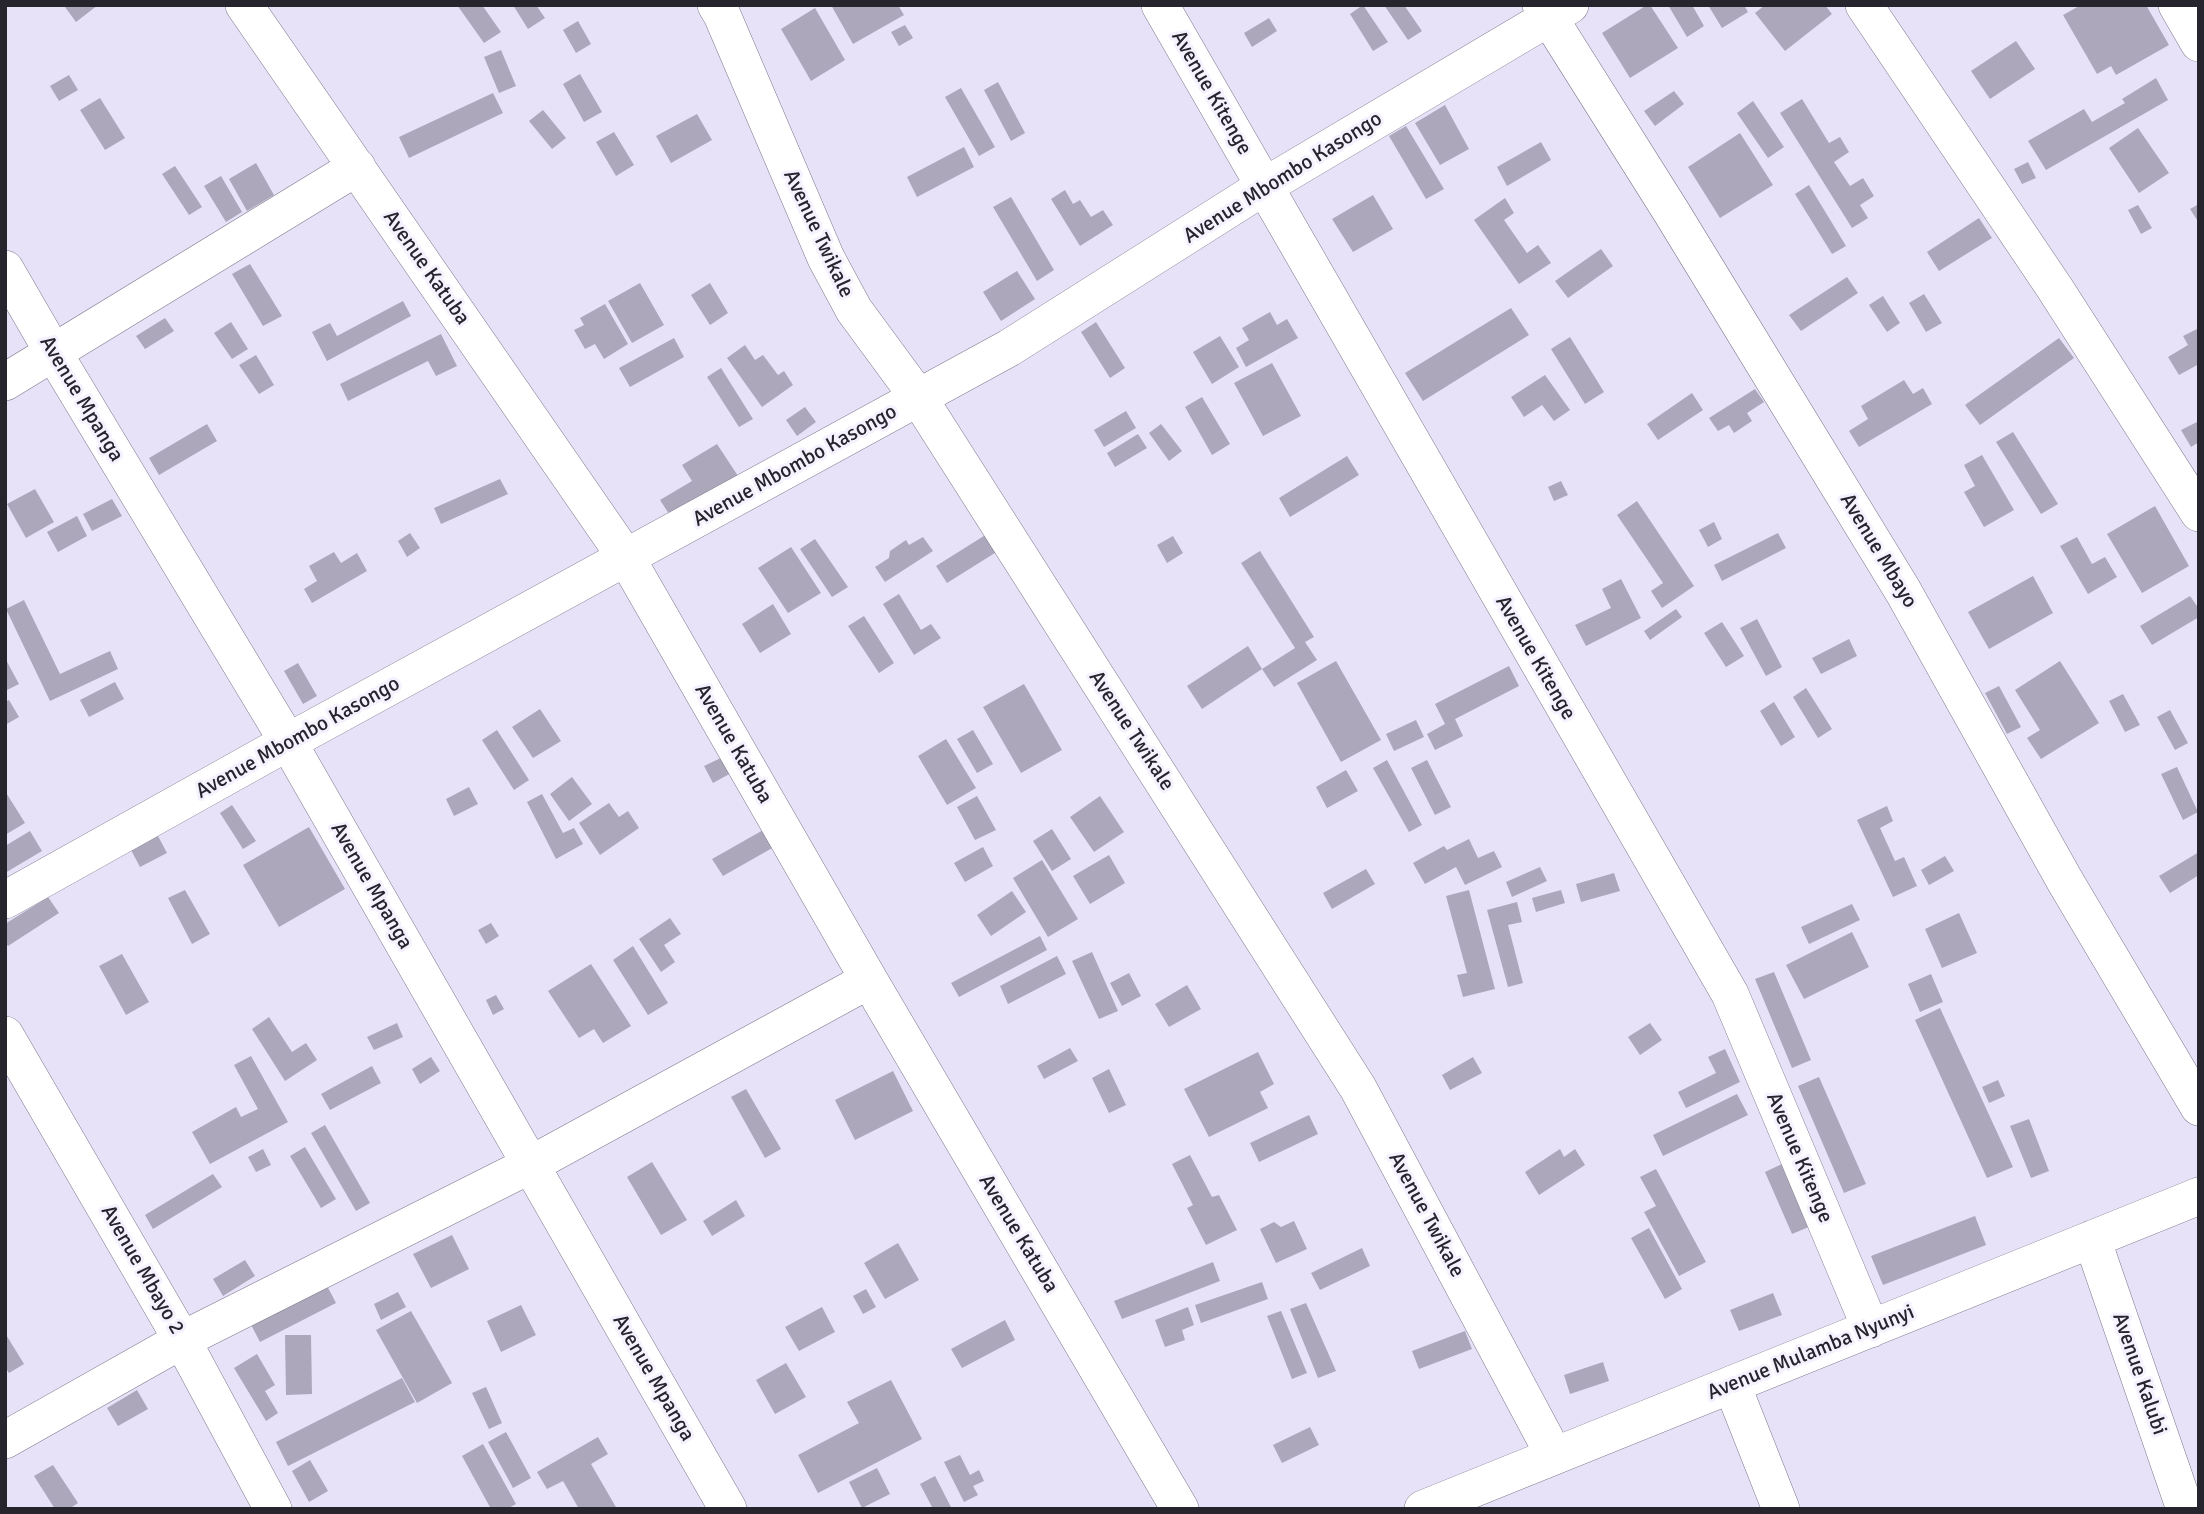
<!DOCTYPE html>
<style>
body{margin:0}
#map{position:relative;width:2204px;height:1514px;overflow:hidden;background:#e8e2f9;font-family:Signika,sans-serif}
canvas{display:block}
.frame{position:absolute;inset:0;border:7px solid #26242c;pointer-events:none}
</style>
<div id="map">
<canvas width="2204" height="1514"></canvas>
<div class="frame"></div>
</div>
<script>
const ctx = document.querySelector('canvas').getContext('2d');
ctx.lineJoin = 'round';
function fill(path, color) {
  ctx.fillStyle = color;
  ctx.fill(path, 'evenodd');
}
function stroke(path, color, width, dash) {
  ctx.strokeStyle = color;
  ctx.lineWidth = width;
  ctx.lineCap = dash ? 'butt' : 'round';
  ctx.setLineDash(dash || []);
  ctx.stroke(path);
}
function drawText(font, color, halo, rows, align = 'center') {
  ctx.font = font + ' Signika,sans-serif';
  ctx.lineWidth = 6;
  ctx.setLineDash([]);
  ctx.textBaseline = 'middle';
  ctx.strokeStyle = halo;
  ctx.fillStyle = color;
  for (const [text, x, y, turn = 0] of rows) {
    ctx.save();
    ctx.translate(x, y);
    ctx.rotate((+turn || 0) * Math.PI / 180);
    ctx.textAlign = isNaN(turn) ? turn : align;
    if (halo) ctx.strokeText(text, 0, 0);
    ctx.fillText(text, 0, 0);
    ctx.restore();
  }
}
fill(new Path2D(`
 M68,5H98L76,22L65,7Z
 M457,5H482L501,32L484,43Z
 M513,5H536L545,18L528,29Z
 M831,5H898L904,15L853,44Z
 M1363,5L1388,42L1373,51L1350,14Z
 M1384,5H1404L1422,31L1408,40Z
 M1647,5H1650L1678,48L1630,78L1602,33Z
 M1668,5H1692L1704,26L1687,37Z
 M1708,5H1744L1748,12L1722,28Z
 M1765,5H1825L1832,14L1785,51L1755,13Z
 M2081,5H2146L2169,45L2116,75L2111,66L2097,74L2063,15Z
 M815,8L845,60L811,81L781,29Z
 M1269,18L1277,31L1252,47L1244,33Z
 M578,21L591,44L576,53L563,30Z
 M905,25L913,38L899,46L891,32Z
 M2016,41L2035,69L1990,99L1971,71Z
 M501,50L516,86L499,93L484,57Z
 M580,74L602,112L584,122L563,84Z
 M69,75L78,90L59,101L50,86Z
 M2156,78L2168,100L2046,170L2028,141L2084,109L2092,122L2125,103L2122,99Z
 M998,82L1025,133L1011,141L984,90Z
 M961,88L995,147L979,156L945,97Z
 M1674,91L1684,104L1655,126L1644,111Z
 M493,93L503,113L409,158L399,137Z
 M100,98L125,138L105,150L80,110Z
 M1802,99L1829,143L1840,137L1849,152L1834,162L1850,186L1863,178L1874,196L1860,205L1868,218L1852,228L1780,113Z
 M1753,101L1784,147L1768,158L1737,113Z
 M1445,105L1469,149L1440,165L1415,123Z
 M543,110L566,138L552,149L529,121Z
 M697,114L712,140L671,163L656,136Z
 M1406,126L1444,189L1426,199L1389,136Z
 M2138,128L2169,173L2139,193L2109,148Z
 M614,132L634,165L616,176L596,142Z
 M1740,133L1773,185L1720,218L1688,167Z
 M1541,142L1551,160L1507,186L1497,167Z
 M964,147L974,167L917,197L907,177Z
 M2028,162L2036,178L2022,184L2014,169Z
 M256,163L274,195L247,211L229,179Z
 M175,166L202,207L189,215L162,174Z
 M221,176L242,212L226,222L204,186Z
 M1809,185L1846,246L1832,254L1795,194Z
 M1065,190L1073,204L1080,200L1091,217L1103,210L1113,225L1080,246L1051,199Z
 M1373,195L1393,229L1353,252L1332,219Z
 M1011,197L1054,270L1037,281L993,207Z
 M1505,198L1514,213L1504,220L1527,253L1538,245L1551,263L1519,284L1474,220Z
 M2199,204V223L2190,209Z
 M2138,205L2152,228L2141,234L2128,210Z
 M1979,218L1992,238L1939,271L1927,252Z
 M1601,249L1613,266L1568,298L1555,281Z
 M250,264L282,316L263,326L232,274Z
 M1017,271L1035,299L1001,321L983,292Z
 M1847,277L1858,293L1801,331L1789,315Z
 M640,283L664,325L632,343L608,301Z
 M710,283L728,313L710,325L691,295Z
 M1924,294L1942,323L1926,332L1909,303Z
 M1883,296L1900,323L1887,332L1869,305Z
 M403,301L411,316L327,361L312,332L330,323L337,336Z
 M605,304L628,344L604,359L595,344L585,349L574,330L584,325L580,318Z
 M1511,308L1529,335L1423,401L1405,373Z
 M1270,312L1277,325L1287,319L1298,338L1246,367L1236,348L1249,340L1242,328Z
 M165,318L174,331L145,349L136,336Z
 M231,322L248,349L232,359L214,333Z
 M1096,322L1125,368L1110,378L1081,332Z
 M2197,329L2199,364L2179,375L2168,357L2188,345L2183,336Z
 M441,334L457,366L436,376L428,361L348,401L340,384Z
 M1220,336L1239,367L1212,384L1193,352Z
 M1570,337L1604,392L1585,404L1551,349Z
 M674,338L684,357L630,387L619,368Z
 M2059,338L2074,358L1980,425L1965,405Z
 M745,345L755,360L763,355L778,375L784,371L793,385L762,407L727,358Z
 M256,355L274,385L259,394L239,365Z
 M1272,363L1301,416L1263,436L1234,383Z
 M721,368L753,419L739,427L707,377Z
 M1545,375L1570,410L1554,421L1542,405L1524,417L1511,397Z
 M1904,380L1913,394L1923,388L1932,404L1859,447L1849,431L1868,419L1861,406Z
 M1755,389L1764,402L1747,413L1752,421L1734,433L1729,425L1718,431L1709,418Z
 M1692,393L1703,410L1658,440L1647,424Z
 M1202,397L1230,444L1212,455L1185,407Z
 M805,407L816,422L797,436L786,420Z
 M1126,411L1136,428L1104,447L1094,430Z
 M2199,421V442L2191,447L2181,430Z
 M207,424L217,441L159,475L149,458Z
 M1161,424L1182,451L1169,461L1149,433Z
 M2013,432L2058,504L2041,514L1996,442Z
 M1138,434L1147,448L1115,467L1107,453Z
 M717,444L738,476L671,517L660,500L692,481L682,465Z
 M1982,455L2014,510L1984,527L1964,492L1975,486L1964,465Z
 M1347,456L1359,475L1290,517L1279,498Z
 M500,479L508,494L441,524L434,508Z
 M1561,481L1568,495L1554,501L1548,487Z
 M35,489L54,522L26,538L7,504Z
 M112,499L122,516L92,531L83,514Z
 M1637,501L1694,586L1662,608L1651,591L1663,583L1617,515Z
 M2155,506L2189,566L2142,593L2107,534Z
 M77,516L87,536L58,552L47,532Z
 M1714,522L1722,539L1708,547L1699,530Z
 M410,533L420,548L407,557L398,541Z
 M1778,533L1786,548L1722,581L1714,565Z
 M987,534L998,551L947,583L936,566Z
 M1173,536L1183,553L1167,563L1157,545Z
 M923,537L933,551L885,582L875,567L889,558L890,551L906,540L909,545Z
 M2077,537L2092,564L2105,557L2117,577L2088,594L2060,546Z
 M815,539L848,587L832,597L800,549Z
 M791,547L821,593L788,613L758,568Z
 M1260,551L1314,637L1305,642L1317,660L1274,687L1262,669L1295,648L1241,563Z
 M334,552L341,563L357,553L367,571L312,603L304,589L317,581L309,566Z
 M2033,576L2053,613L1989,649L1968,612Z
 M1621,579L1641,618L1586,646L1575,625L1611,608L1602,589Z
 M899,594L921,630L931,624L941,638L914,655L883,604Z
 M2190,596L2199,609V617L2152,645L2140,626Z
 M24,600L60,674L110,651L118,669L50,701L6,609Z
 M773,604L791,634L760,653L742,624Z
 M1676,609L1682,617L1650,640L1644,631Z
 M864,616L894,663L879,673L848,626Z
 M1757,619L1782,667L1766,676L1740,628Z
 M1722,622L1744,656L1726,667L1704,633Z
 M1849,639L1857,656L1821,674L1812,658Z
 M1248,646L1262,669L1202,709L1187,686Z
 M5,658L19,684L5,691Z
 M1336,661L1381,740L1341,762L1297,683Z
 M2060,661L2099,723L2041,759L2027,738L2040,730L2015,690Z
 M298,663L317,696L303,704L284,671Z
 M1509,666L1519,686L1455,719L1463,736L1435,750L1427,734L1445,724L1435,704Z
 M115,682L124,699L89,717L80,700Z
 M1024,684L1062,750L1021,773L983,707Z
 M1999,686L2021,727L2007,734L1985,693Z
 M1806,688L1832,729L1818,738L1793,697Z
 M2123,694L2140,725L2125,732L2109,701Z
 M9,700L19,717L5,725V702Z
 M1774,702L1795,737L1781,746L1760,711Z
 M540,709L561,741L533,758L512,727Z
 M2170,710L2188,743L2175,750L2157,717Z
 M1416,720L1424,737L1394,751L1386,734Z
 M497,730L529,780L514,790L482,740Z
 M973,730L993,764L977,773L957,739Z
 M946,739L976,788L947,805L918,756Z
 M725,756L733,772L713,783L704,766Z
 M1387,760L1422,825L1409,832L1373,768Z
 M1427,760L1451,807L1435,815L1411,768Z
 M2177,767L2198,812L2183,820L2161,774Z
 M1346,770L1358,791L1327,808L1316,787Z
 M572,777L592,804L569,821L550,794Z
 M469,787L478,804L454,816L446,799Z
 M5,791L25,823L5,835Z
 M542,794L563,833L574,828L583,844L556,859L527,802Z
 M977,796L996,830L975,840L957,807Z
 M1100,796L1124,832L1094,852L1070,817Z
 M609,803L619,817L628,811L639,828L600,855L579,823Z
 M232,805L256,841L243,849L220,813Z
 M1887,806L1893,821L1880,828L1895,861L1904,857L1917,886L1893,897L1857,820Z
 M309,827L345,889L279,927L243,865Z
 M765,829L774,847L723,876L712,859Z
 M1052,829L1071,859L1052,871L1033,841Z
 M30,831L42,851L5,873V846Z
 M158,836L167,853L140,867L131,850Z
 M1469,839L1478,858L1494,851L1502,867L1465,885L1456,867L1425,884L1413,863L1444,846L1447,850Z
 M983,847L993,866L965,882L954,863Z
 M2199,852V875L2170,893L2159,876Z
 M1109,855L1125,883L1090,904L1073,876Z
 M1945,856L1954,871L1929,885L1921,870Z
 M1042,860L1078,919L1048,937L1013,878Z
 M1540,867L1547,881L1512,897L1506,882Z
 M1366,869L1375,884L1332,909L1323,893Z
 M1614,873L1620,891L1581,902L1576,884Z
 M185,890L210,934L192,944L168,898Z
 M1469,890L1495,989L1463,997L1457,975L1467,973L1446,896Z
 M1561,890L1565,903L1536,912L1532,898Z
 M1012,891L1026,912L991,936L977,915Z
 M48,897L59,913L8,946L5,942V924Z
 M1517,902L1522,922L1508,925L1523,983L1508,987L1487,910Z
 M1852,904L1860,920L1809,944L1801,927Z
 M1959,913L1977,953L1942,968L1925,929Z
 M670,918L681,934L664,945L675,962L661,972L639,939Z
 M491,923L499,936L486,944L478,930Z
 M1852,932L1869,967L1804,999L1786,965Z
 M1040,936L1047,950L959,997L951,983Z
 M633,946L668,1003L648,1015L613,960Z
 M1092,952L1118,1011L1099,1019L1072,961Z
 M122,954L149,1002L126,1015L99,966Z
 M1057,956L1066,974L1008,1004L1000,986Z
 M591,964L631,1026L603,1043L594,1029L579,1038L548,991Z
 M1774,972L1811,1060L1792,1068L1755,979Z
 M1129,973L1141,996L1122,1006L1110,983Z
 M1931,974L1943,1002L1920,1012L1908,984Z
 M1187,985L1201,1009L1169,1027L1155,1004Z
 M496,995L504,1009L493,1015L486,1000Z
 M1940,1008L2013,1167L1987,1178L1915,1020Z
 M269,1017L292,1052L306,1043L317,1060L285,1081L252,1029Z
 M397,1023L403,1037L374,1050L367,1037Z
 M1650,1023L1662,1040L1640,1055L1628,1037Z
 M1070,1048L1078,1061L1044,1079L1037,1066Z
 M1725,1049L1740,1082L1686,1108L1678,1092L1716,1073L1708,1057Z
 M1258,1052L1274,1084L1260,1092L1268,1108L1209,1137L1184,1089Z
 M251,1056L288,1122L210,1164L192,1132L236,1107L241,1117L258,1109L234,1065Z
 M431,1057L440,1071L420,1084L412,1069Z
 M1473,1057L1482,1073L1450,1090L1442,1075Z
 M372,1066L381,1083L330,1110L321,1094Z
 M1109,1069L1126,1105L1109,1113L1092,1078Z
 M893,1071L913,1111L855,1140L835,1100Z
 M1819,1077L1866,1184L1844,1193L1798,1086Z
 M1998,1080L2005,1096L1989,1103L1982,1087Z
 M746,1089L781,1149L765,1158L731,1097Z
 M1737,1094L1748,1115L1663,1156L1653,1135Z
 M1309,1115L1318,1134L1259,1162L1250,1143Z
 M2029,1119L2049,1171L2031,1178L2010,1126Z
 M325,1125L370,1203L356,1211L311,1133Z
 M305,1147L336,1199L321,1208L290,1156Z
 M263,1149L271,1165L256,1172L248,1157Z
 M1560,1149L1564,1157L1575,1149L1585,1165L1539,1195L1525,1172Z
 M1190,1155L1212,1197L1219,1195L1237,1230L1206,1245L1187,1208L1193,1205L1172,1164Z
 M652,1162L687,1220L661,1235L627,1177Z
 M1784,1163L1811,1226L1792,1234L1765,1172Z
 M1656,1169L1706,1262L1679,1276L1644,1212L1656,1206L1640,1177Z
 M213,1174L222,1187L153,1229L145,1215Z
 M736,1200L745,1216L712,1236L703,1221Z
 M1975,1216L1986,1245L1883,1285L1871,1256Z
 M1294,1221L1307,1249L1276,1263L1260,1229L1274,1222L1281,1227Z
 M1649,1228L1682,1289L1665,1299L1631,1238Z
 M452,1235L469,1269L431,1288L413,1254Z
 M898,1243L919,1280L885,1299L864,1263Z
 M1362,1248L1370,1266L1320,1290L1311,1273Z
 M245,1260L255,1276L223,1296L213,1279Z
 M1213,1262L1220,1281L1122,1319L1114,1301Z
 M324,1280L336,1303L260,1342L248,1319Z
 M1262,1282L1268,1299L1201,1323L1195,1305Z
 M866,1289L876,1307L863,1314L853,1296Z
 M398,1292L406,1307L381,1320L374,1304Z
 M1773,1293L1782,1315L1739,1331L1730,1310Z
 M1306,1303L1336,1371L1318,1378L1290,1309Z
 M521,1305L536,1335L501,1352L487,1321Z
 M822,1307L835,1332L799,1351L785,1327Z
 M1188,1307L1194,1325L1182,1330L1185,1340L1165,1347L1155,1320Z
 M411,1311L452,1383L417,1403L376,1330Z
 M1281,1311L1307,1373L1292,1379L1267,1316Z
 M1005,1320L1015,1340L962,1368L951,1349Z
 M1465,1331L1472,1349L1419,1369L1412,1351Z
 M5,1333L24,1364L9,1373L5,1367Z
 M285,1335H311L312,1394L286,1395Z
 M257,1354L275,1385L265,1391L278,1413L266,1421L234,1368Z
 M1603,1362L1609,1381L1570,1394L1564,1375Z
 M786,1363L806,1397L775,1414L756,1380Z
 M402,1378L415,1402L288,1466L276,1442Z
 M891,1380L922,1439L818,1493L798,1455L859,1423L847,1402Z
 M486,1387L502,1423L489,1429L472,1393Z
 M137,1390L148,1409L118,1426L107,1408Z
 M1310,1427L1319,1445L1282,1463L1273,1445Z
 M506,1432L531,1478L513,1488L488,1442Z
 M598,1437L608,1454L591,1464L617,1509H579L563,1481L547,1489L537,1472Z
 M483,1444L516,1504L507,1509H491L462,1456Z
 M960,1455L970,1475L979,1470L984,1481L973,1486L978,1495L964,1502L944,1462Z
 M310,1460L328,1491L309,1502L292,1471Z
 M53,1465L78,1503L69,1509H55L34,1476Z
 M877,1468L890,1494L862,1508L849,1482Z
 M935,1476L952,1509H933L920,1484Z`), '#aca7bb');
const minor = new Path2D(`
 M244,5L627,559L869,980L1180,1509
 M716,5L722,15L826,258L854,310L918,397L1358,1088L1554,1455
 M1160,5L1730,994L1871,1329
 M1541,5L1672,213L1903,591L2065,881L2199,1107
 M1864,5L2054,287L2199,513
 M2177,5L2199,43
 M5,269L53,352L288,742L728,1509
 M5,382L357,167
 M5,900L288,742L1009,348L1265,186L1570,5
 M5,1035L182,1340L273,1509
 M2092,1239L2185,1509
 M1732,1385L1781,1509
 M5,1440L182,1340L530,1165L869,980
 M1423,1509L2199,1196`);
stroke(minor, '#7d788c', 38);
stroke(minor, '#fff', 37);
drawText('21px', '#26242c', '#f5f1ff', [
 ["Avenue Kitenge",1211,93,60],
 ["Avenue Mbombo Kasongo",1283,178,-32],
 ["Avenue Twikale",818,234,65],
 ["Avenue Katuba",426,268,55],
 ["Avenue Mpanga",81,399,59],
 ["Avenue Mbombo Kasongo",795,466,-29],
 ["Avenue Mbayo",1878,551,59],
 ["Avenue Kitenge",1535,658,60],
 ["Avenue Twikale",1131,731,57],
 ["Avenue Mbombo Kasongo",298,738,-29],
 ["Avenue Katuba",733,744,60],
 ["Avenue Mpanga",371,886,60],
 ["Avenue Kitenge",1799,1158,67],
 ["Avenue Twikale",1426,1215,62],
 ["Avenue Katuba",1018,1234,59],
 ["Avenue Mbayo 2",142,1270,60],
 ["Avenue Mulamba Nyunyi",1811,1353,-22],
 ["Avenue Kalubi",2139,1374,71],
 ["Avenue Mpanga",653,1378,60]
]);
</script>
